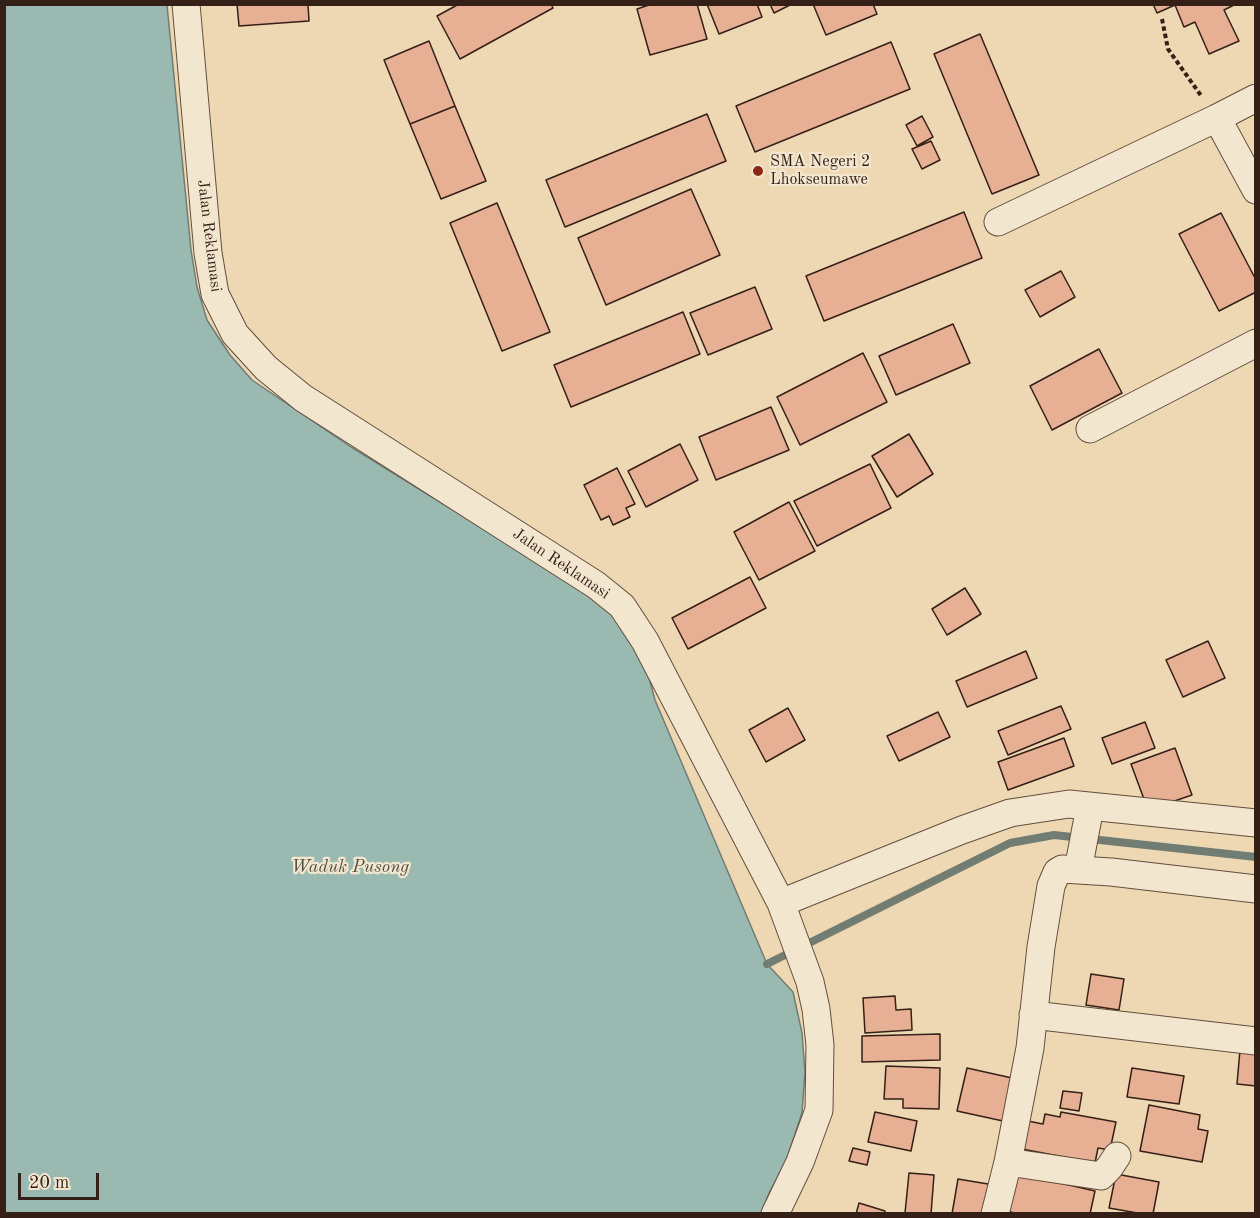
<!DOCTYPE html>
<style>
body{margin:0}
#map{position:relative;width:1260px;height:1218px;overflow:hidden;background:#edd8b3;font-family:"Old Standard TT",serif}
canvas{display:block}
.frame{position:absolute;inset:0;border:6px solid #342017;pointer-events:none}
.scale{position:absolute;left:18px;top:1173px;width:81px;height:27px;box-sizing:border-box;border:3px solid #342017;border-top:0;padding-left:8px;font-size:18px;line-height:21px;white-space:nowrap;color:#342017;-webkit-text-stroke:4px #f3e6ce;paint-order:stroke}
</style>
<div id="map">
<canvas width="1260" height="1218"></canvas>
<div class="frame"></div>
<div class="scale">20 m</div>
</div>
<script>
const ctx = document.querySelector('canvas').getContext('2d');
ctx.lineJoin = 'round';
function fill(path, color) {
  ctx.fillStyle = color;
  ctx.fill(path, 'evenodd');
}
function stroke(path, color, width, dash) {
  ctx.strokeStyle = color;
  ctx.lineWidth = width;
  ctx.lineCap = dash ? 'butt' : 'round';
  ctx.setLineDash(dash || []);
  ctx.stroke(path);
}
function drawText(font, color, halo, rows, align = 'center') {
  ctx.font = font + ' "Old Standard TT",serif';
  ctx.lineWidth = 4.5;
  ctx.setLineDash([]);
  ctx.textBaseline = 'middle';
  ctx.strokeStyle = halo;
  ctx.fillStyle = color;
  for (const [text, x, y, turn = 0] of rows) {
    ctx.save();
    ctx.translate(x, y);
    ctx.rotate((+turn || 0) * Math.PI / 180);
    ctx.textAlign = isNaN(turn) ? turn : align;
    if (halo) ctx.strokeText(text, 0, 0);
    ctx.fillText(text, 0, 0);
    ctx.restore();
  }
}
const water = new Path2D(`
 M5,5H167L191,250L197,287L207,320L230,355L252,380L351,447L581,589L611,614L633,644L648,674L655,700L767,964L793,992L802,1033L805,1072L802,1113L785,1164L770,1191L761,1213L5,1214Z`);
fill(water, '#99b9b1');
stroke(water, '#717c73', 1.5);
stroke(new Path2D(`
 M767,964L1010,843L1054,835L1256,857`), '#717c73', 8);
const building = new Path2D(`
 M237,4H308L309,21L239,26Z
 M459,4H551L553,8L460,59L437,16Z
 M652,4H697L707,39L650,55L637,9Z
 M707,4H757L762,17L719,34Z
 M770,4H792L774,13Z
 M813,4H873L877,14L826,35Z
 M1153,4H1236L1224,10L1239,41L1209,54L1195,22L1184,27L1175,5L1157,13Z
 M980,34L1039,175L992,194L934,54Z
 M429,41L455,106L410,124L384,60Z
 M891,42L910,89L755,152L736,106Z
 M455,106L486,181L441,199L410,124Z
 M707,114L726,161L565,227L546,180Z
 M922,116L933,137L917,146L906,125Z
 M931,141L940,160L922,169L912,149Z
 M691,189L720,255L606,305L578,238Z
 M497,203L550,332L502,351L450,223Z
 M964,212L982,258L824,321L806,276Z
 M1221,213L1256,280V292L1219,311L1179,234Z
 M1061,271L1075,297L1040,317L1025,290Z
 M755,287L772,329L708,355L690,313Z
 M683,312L700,354L571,407L554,365Z
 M953,324L970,363L896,395L879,356Z
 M1099,349L1122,393L1052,430L1030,386Z
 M863,353L887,402L800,445L777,397Z
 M771,407L789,450L716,480L699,437Z
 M909,434L933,474L897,497L872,456Z
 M680,444L698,480L646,507L628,471Z
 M870,464L891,508L817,546L794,501Z
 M617,468L635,504L626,508L630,517L613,525L609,516L601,520L584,485Z
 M789,502L815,551L759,580L734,532Z
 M750,577L766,608L688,649L672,618Z
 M965,588L981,614L947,635L932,609Z
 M1208,641L1225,678L1183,697L1166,660Z
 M1026,651L1037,678L967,707L956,681Z
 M1061,706L1071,729L1008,755L998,731Z
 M788,708L805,740L766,762L749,730Z
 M938,712L950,737L899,761L887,736Z
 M1145,722L1155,748L1112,764L1102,738Z
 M1064,738L1074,766L1008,790L998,762Z
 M1175,748L1192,795L1148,810L1131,764Z
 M1091,974L1124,979L1119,1010L1086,1005Z
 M895,996L896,1010L911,1009L912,1030L865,1033L863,998Z
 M940,1034V1060L862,1062V1036Z
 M1240,1050L1256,1051V1086L1237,1084Z
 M886,1066L940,1068L939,1109L903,1108V1099H884Z
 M967,1068L1012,1078L1003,1121L957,1111Z
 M1132,1068L1184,1076L1179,1104L1127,1097Z
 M1063,1091L1082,1093L1079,1111L1060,1108Z
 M1149,1105L1200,1115L1198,1129L1208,1131L1202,1162L1140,1151Z
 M875,1112L917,1121L911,1151L868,1142Z
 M1061,1112L1116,1122L1110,1150L1098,1148L1095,1163L1022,1149L1028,1121L1043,1124L1045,1114L1060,1117Z
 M853,1148L870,1152L867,1165L849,1161Z
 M909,1173L934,1175L931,1214L905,1213Z
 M1017,1173L1095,1191L1090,1214H1017L1008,1211Z
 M1116,1174L1159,1182L1153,1214H1143L1109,1208Z
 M958,1179L994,1185L988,1214H952Z
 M859,1203L885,1211L884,1214H856Z`);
fill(building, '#e7af93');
stroke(building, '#342017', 1.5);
const minor = new Path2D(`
 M186,4L208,253L215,294L235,334L266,368L303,398L596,585L622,606L645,641L781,903L810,982L816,1009L820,1045L819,1110L800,1162L775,1214
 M1217,118L1256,190
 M998,222L1217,118L1256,98
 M1090,429L1256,343
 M1078,870L1090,807
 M781,903L962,830L1010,813L1069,804L1256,823
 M1033,1015L1256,1041
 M1008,1162L1101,1176L1109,1168L1117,1156
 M995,1214L1008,1162L1030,1048L1041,947L1051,886L1057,872L1062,869L1111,872L1256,889`);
stroke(minor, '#624e3e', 29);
stroke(new Path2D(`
 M1162,19L1168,49L1202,97`), '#342017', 4, [4.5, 3]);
stroke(minor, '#f3e6ce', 27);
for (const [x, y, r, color] of [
 [758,171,6,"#8f2418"]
]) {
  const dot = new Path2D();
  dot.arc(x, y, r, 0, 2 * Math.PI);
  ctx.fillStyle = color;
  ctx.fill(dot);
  stroke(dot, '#f3e6ce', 2);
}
drawText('16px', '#342017', '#f3e6ce', [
 ["SMA Negeri 2",770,162],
 ["Lhokseumawe",770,180]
], 'left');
drawText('16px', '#342017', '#f3e6ce', [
 ["Jalan Reklamasi",209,236,83],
 ["Jalan Reklamasi",561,564,34]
]);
drawText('italic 18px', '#524e45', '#f3e6ce', [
 ["Waduk Pusong",350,867]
]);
</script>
